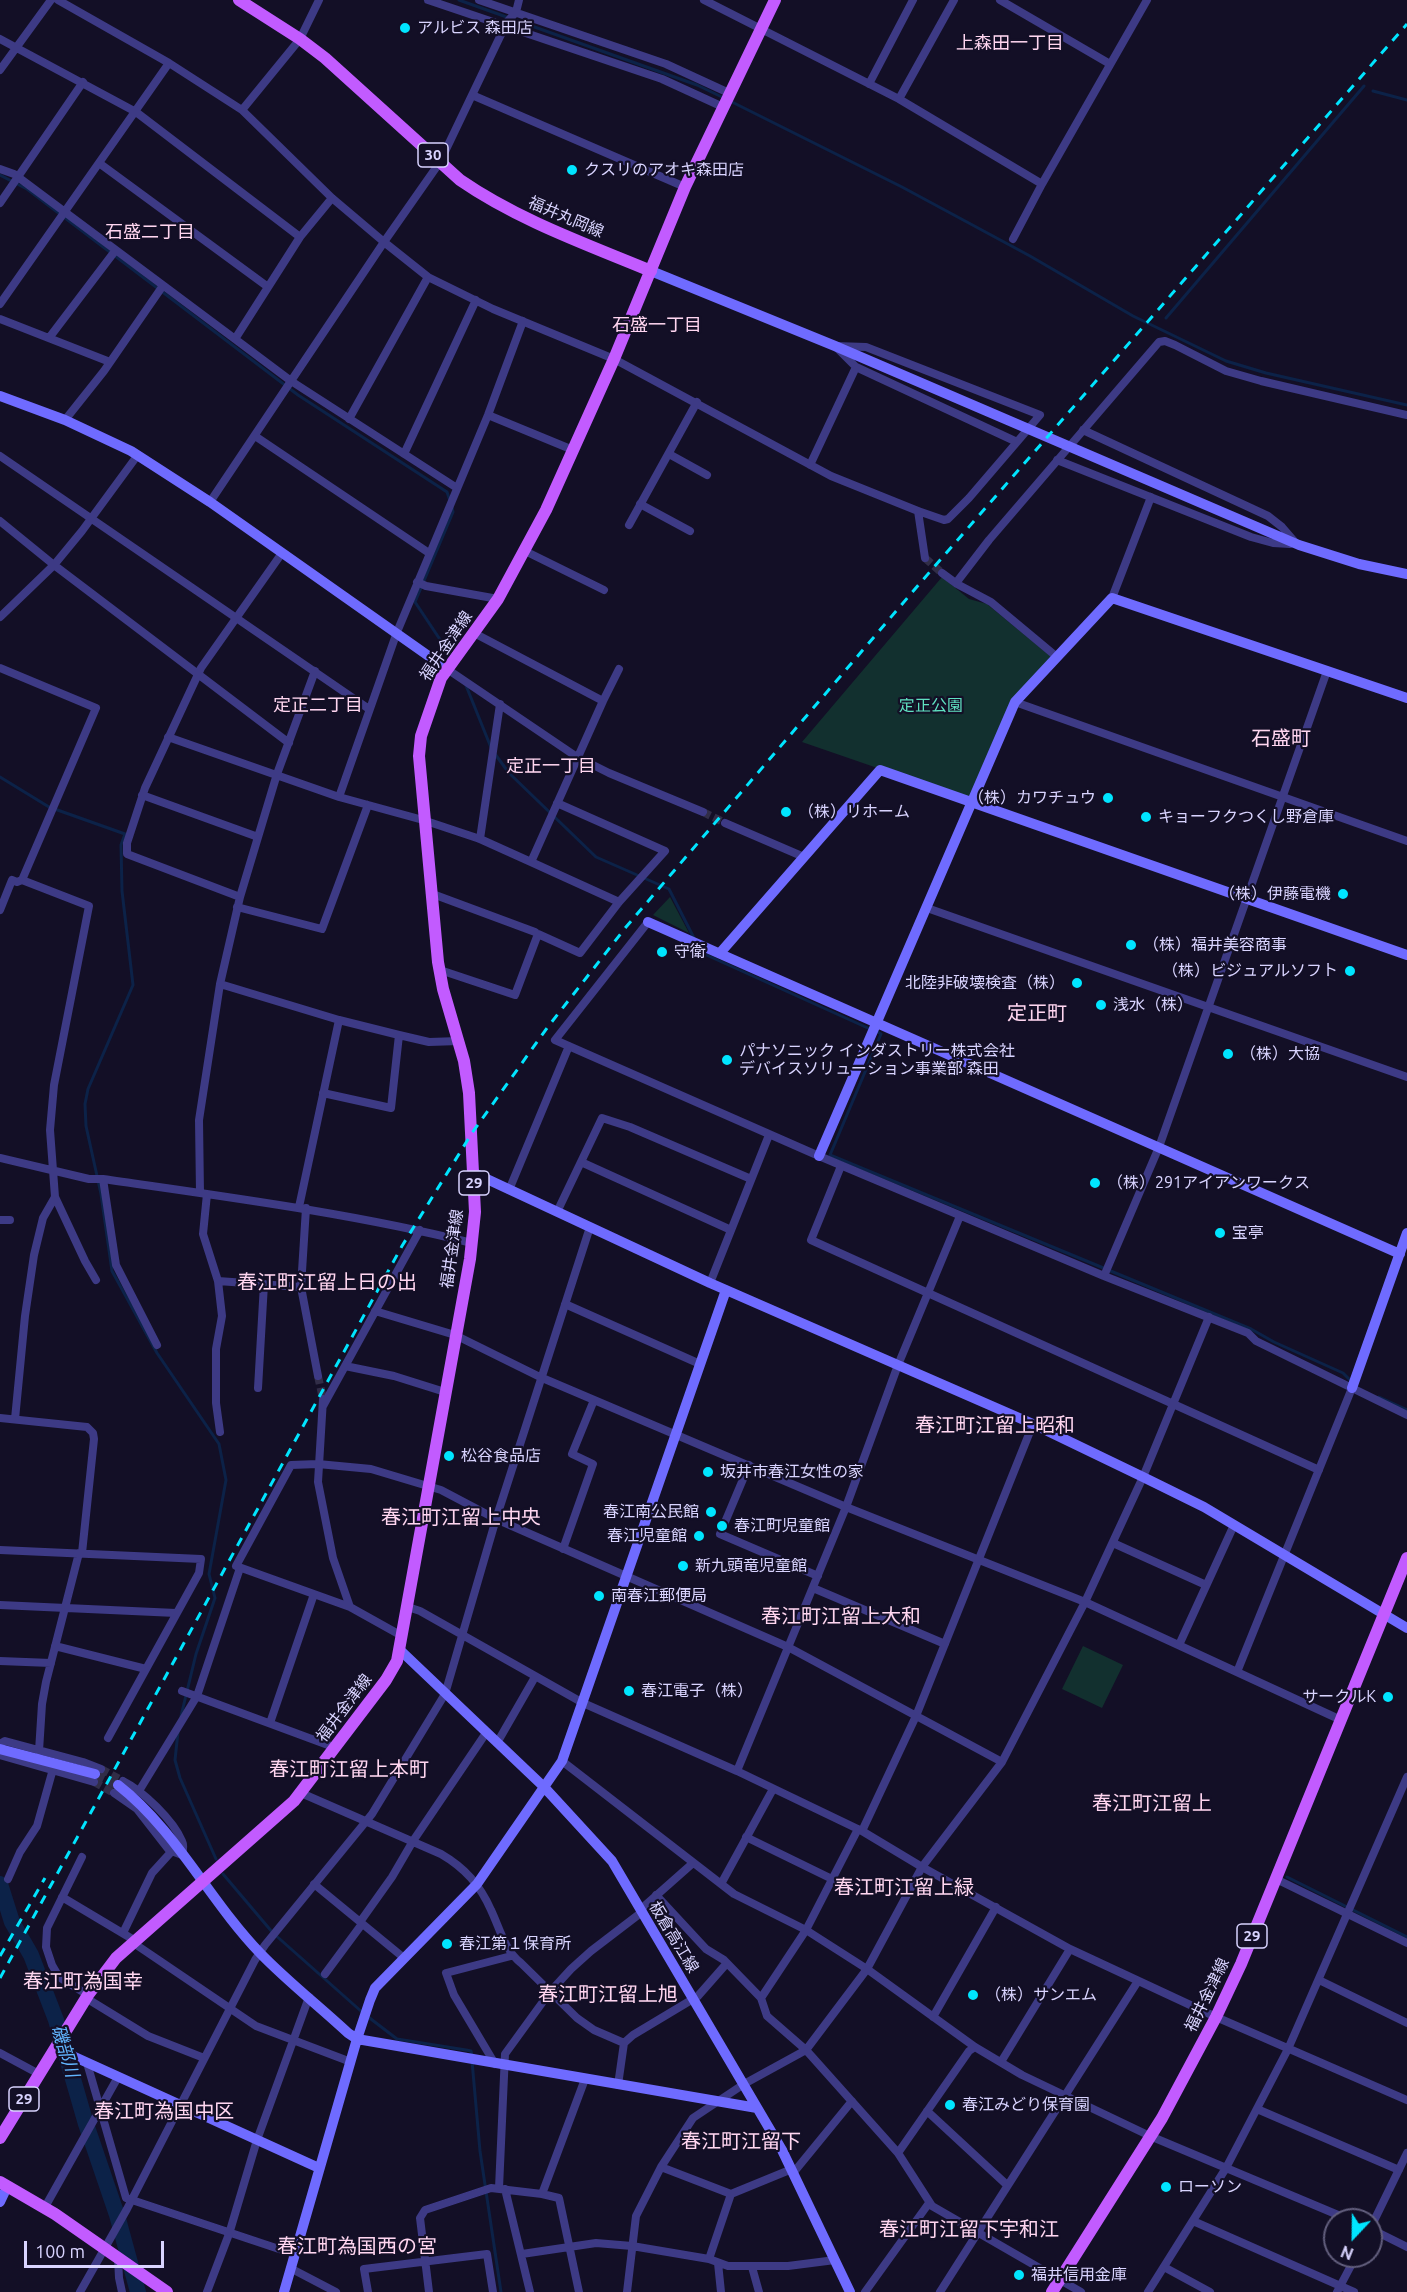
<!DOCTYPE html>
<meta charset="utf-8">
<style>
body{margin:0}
#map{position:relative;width:1407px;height:2292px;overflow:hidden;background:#130f26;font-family:Ubuntu,sans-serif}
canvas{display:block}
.north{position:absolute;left:1323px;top:2208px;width:60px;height:60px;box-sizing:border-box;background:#130f26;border:2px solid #625e7d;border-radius:50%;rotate:202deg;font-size:16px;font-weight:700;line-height:24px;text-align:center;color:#d9d4ff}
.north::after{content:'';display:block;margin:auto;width:21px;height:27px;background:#00e5ff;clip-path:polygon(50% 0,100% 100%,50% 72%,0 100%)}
.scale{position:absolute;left:24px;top:2241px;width:140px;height:27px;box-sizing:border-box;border:3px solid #d9d4ff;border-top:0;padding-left:8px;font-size:18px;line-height:21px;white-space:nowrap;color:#d9d4ff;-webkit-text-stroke:4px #130f26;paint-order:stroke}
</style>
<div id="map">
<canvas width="1407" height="2292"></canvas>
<div class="north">N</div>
<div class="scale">100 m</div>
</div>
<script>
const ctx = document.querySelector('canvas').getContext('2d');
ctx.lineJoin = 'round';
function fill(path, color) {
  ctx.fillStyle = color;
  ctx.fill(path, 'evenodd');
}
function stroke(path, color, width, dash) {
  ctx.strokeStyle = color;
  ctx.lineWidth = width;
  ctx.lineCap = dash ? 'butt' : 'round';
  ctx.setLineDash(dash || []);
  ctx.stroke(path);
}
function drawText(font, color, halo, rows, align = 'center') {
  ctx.font = font + ' Ubuntu,"Noto Sans JP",sans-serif';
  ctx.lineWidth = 4.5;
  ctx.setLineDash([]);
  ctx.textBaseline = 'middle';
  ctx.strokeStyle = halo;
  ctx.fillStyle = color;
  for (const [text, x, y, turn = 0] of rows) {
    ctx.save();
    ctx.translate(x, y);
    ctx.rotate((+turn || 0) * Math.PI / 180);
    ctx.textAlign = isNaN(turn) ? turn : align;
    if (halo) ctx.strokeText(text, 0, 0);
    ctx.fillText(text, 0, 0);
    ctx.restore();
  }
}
fill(new Path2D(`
 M942,577L969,599L987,604L1055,660L1015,702L973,801L802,742Z
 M670,897L689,933L653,915Z
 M1083,1646L1123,1665L1102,1708L1062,1689Z`), '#12302f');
stroke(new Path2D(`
 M459,0L697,85L724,98
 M1373,91L1407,100
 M730,101L902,187L1030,256L1133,316L1226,361L1266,373L1407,405
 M0,175L27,189L298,395L447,492L450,501
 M1166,318L1364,86
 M451,656L415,602L453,512L452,507
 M465,683L492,750L509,773L596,857L669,889L694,938
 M0,777L49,807L125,834L121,845L122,891L133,985L88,1089L85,1104L86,1126L101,1194L112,1271L157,1353L219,1444L226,1480L209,1574L215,1598L196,1654L181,1716
 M700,949L702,953L870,1029
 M876,1031L881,1034L830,1155L1251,1329L1274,1342L1343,1373L1352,1382
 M1379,1397L1407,1410
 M178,1732L175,1760L180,1778L216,1859
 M223,1874L273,1933L362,2012
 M1287,1877L1407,1937
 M367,2016L397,2039L466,2050L471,2051L472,2055
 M472,2061L480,2151L501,2292`), '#0c2248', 3);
stroke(new Path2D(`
 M0,1884L12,1922L31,1955L56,2020L86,2124L117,2215L138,2292`), '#0c2248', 16);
stroke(new Path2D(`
 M925,558L942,573
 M703,812L725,823
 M318,1376L323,1399
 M101,1769L123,1781
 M94,1782L114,1793`), '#312d47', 8, [8, 4]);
stroke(new Path2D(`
 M95,1774L118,1785`), '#312d47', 10, [10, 5]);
stroke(new Path2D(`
 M58,0L169,63L242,110L332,198L384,242L428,277L493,309L614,359L831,476L918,511L944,520L948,519L969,498L1017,442
 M428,0L662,79L723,107
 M479,0L666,64L729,93
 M704,0L899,99L1042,184
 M1000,0L1110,64
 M0,39L136,112L300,237
 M0,70L51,0
 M869,84L913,0
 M472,95L685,187
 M899,99L954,0
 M242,110L300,39L319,0
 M99,163L268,287
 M0,169L14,174L235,339L300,237L332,198
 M0,203L83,82
 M1013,239L1042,184L1147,0
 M0,304L169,63
 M0,319L110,362
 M49,338L115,251
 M235,339L291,381L457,488
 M835,346L866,347L1040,415L1017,442L856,367Z
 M488,415L573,450
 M349,419L428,277
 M65,420L104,371L162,287
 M1083,430L1268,516L1282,527L1295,542
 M255,436L429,553
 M404,454L476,300
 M669,454L707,475
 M0,456L369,709
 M1057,460L1251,537L1273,543L1290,544
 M810,465L856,367
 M210,502L384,242L440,162L507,22L516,12L519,0
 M640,504L690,531
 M918,511L925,558
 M0,521L54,565L289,743
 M629,525L697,402
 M525,551L604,590
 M942,573L957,584L991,602L1057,657
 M417,582L426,586L498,599
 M956,583L989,540L1159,342L1165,341L1175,345L1226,371L1261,381L1407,415
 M1112,598L1151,497
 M0,617L54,565L82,531L137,456
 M474,633L603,701
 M0,668L96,708L22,880
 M447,669L577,757L609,773L703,812
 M1015,702L1407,841
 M168,737L339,797L423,820L480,839L531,862L603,701L619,669
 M142,795L258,837
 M339,797L397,632L488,415L523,321
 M725,823L804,857
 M480,839L500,704
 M531,862L619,902
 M430,893L535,932
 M240,897L127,854V843L145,788L201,668L282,553
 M237,907L322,929L368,805
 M927,908L1407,1077
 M0,910L12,880L17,882L22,880L89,906L54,1085L50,1130L55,1197L43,1218L34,1255L25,1316L15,1419
 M648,922L555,1040L819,1156L1104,1276L1248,1333L1256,1341L1407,1415
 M440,970L515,995L538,934L580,953L619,902L665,851L557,803
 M220,984L339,1020L399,1035L429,1042L459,1041
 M323,1093L391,1108L399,1035
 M0,1158L89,1179H103C227,1197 351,1213 472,1243
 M581,1162L731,1230
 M841,1166L811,1240L1319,1470
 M103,1179L116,1265L157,1345
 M509,1190L569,1046
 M200,1193L199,1120L220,984L240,897L277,774L315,671
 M207,1194L203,1234L218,1281L222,1316L216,1349V1403L220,1432
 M55,1197L85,1261L96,1280
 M299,1207L339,1020
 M306,1208L301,1287L318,1376
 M557,1212L602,1118L630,1127L751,1179
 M0,1220H10
 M1104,1276L1159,1147L1327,671
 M218,1281L301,1287
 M710,1283L769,1135
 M565,1304L700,1364
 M375,1311L455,1335L540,1377L846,1507L1085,1602L1341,1720
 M345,1366L394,1376L445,1392
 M258,1388L264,1284
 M323,1399L318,1482L333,1558L350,1607
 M323,1406L420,1230
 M0,1418L87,1427L93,1433L94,1439L82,1553
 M749,1465L720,1534L818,1576
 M1113,1543L1206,1585
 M563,1549L593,1464L572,1454L594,1400
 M0,1550L201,1559L199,1573L108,1738
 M813,1588L945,1644
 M0,1605L176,1613
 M408,1607L420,1611L583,1703L737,1771L862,1831L922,1867L1070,1949L1216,2017L1407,2100
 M402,1636L350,1607L236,1566L291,1465L318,1464L371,1469L441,1490L496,1519L788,1647L1002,1762
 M1179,1645L1234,1525
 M55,1646L146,1669
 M0,1661L51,1663
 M1237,1672L1352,1388
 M182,1691L336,1748
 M270,1723L314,1594
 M497,1743L535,1677
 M0,1744L5,1741L83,1762L101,1769
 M39,1751L42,1704L46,1682L79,1553
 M0,1755L94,1782
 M562,1761L734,1894L806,1930L867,1969L975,2047L1022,2075L1150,2136L1350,2220
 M737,1771L846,1507L898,1365L960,1216
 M139,1791L197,1696L240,1568
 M114,1793L137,1809L169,1850L182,1855C183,1851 184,1845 182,1841C173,1820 143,1791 123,1781
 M301,1793L441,1854C465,1868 480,1885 491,1910C500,1929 505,1951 521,1963L577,2018L594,2030L624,2043
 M862,1831L916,1716L1033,1424
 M746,1837L832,1879
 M82,1857L47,1928L46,1947L52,1965L59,1977L88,1995
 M8,1879L20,1852L37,1826L53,1769
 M1276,1879L1407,1943
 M314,1884L404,1958
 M721,1884L773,1789
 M656,1895L706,1949L724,1960L761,1998L767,2016L806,2050L898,2153L932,2206L1081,2292
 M62,1897L134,1940
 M641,1909L693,1863
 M360,1922L392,1877L413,1841L486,1733
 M123,1933L152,1873L172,1851
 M132,1942L256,2026L351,2062
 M325,1974L362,1924
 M1319,1980L1407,2023
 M86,1998L148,2036L204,2058
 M761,1998L806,1930L858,1829
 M933,2017L996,1907
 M0,2053L39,2074
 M1001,2062L1070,1949
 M87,2063L126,2198L294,2254
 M495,2064L454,1995L446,1973L511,1956
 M618,2085L624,2043L633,2035L698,1996L727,1963
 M1257,2109L1399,2170
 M927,2111L1007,2185
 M898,2153L969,2051L975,2047
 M661,2167L731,2194L792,2169
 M794,2172L852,2101
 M499,2188L505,2054L550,1992L571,1969L591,1951L642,1912
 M505,2189L530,2292
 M542,2194L559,2198L579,2292
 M45,2207L118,2077
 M1193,2221L1354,2292
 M1371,2227L1407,2153
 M1371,2229L1407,2247
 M522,2254L596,2243L632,2246L709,2259L728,2266H788L835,2260
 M118,2258L119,2278L122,2292
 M709,2259L731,2194
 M718,2263L721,2292
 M752,2267L759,2292
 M1164,2267L1210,2292
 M290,2268L336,2292
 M80,2292L127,2209L255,1960L265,1945L372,1814L445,1694L496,1519L590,1227
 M207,2292L229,2234L257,2140L309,1997
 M368,2292L364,2269L487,2254L493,2292
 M429,2292L420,2218L425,2210L491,2188L542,2194L585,2079
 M627,2292L636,2216L661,2167L693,2118L744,2084L806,2050L867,1969L922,1867L1002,1762L1085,1602L1143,1477L1209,1317
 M865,2292L929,2203
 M940,2292L1138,1981
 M1148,2292L1226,2168L1288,2049L1407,1777
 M1337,2292L1356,2256`), '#3d3a85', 8);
stroke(new Path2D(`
 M651,271L835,346L1299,545L1359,564L1407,574
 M0,396L65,420L131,451L210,502L447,669
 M648,922L1400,1254
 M720,953L880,770L1407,955
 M819,1156L1015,702L1112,598L1407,698
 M474,1173L710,1283L1033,1424L1143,1477L1204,1507L1407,1628
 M1352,1388L1407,1233
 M400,1650L544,1787L612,1861L782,2150L850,2292
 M0,1749L95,1774
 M118,1785C176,1830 209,1900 260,1953C287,1981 319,2006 348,2033L357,2039L757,2108
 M55,2048L319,2168
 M0,2202L7,2187
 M284,2292L357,2039L370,2000L375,1988L477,1884L562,1761L726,1290`), '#6f6bff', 10);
stroke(new Path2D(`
 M239,0L300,39L325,58L460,180C518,220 586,244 651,271
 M0,2138L88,1995L116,1958L294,1801L386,1680L397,1661L470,1259L475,1212L469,1093L464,1061L443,989L438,962L419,756L421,736L441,678L498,599L546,510L614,359L685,187L775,0
 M0,2182L55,2214L167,2292
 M1052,2292L1162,2118L1216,2017L1241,1964L1407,1558`), '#c25bff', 12);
stroke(new Path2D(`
 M0,1956L45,1878
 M0,1978L402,1246L472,1133L547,1028L626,927L921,582L1407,24`), '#00e5ff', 3, [9, 8]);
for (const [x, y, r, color] of [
 [405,28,6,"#00e5ff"],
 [572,170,6,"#00e5ff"],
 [1108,798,6,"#00e5ff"],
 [786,812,6,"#00e5ff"],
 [1146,817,6,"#00e5ff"],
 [1343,894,6,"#00e5ff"],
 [1131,945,6,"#00e5ff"],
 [662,952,6,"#00e5ff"],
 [1350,971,6,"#00e5ff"],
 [1077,983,6,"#00e5ff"],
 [1101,1005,6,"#00e5ff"],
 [1228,1054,6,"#00e5ff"],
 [727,1060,6,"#00e5ff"],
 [1095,1183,6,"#00e5ff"],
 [1220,1233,6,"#00e5ff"],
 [449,1456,6,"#00e5ff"],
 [708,1472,6,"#00e5ff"],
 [711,1512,6,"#00e5ff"],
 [722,1526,6,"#00e5ff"],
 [699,1536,6,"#00e5ff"],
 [683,1566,6,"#00e5ff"],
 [599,1596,6,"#00e5ff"],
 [629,1691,6,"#00e5ff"],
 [1388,1697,6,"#00e5ff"],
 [447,1944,6,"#00e5ff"],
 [973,1995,6,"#00e5ff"],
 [950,2105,6,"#00e5ff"],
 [1166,2187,6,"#00e5ff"],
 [1019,2275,6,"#00e5ff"]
]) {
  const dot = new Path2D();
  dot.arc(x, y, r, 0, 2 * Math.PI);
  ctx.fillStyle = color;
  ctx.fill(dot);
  stroke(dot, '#130f26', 2);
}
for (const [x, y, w] of [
 [433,155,30],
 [474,1183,30],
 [1252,1936,30],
 [24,2099,30]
]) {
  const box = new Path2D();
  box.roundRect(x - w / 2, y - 12, w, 24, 4.5);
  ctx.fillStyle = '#130f26';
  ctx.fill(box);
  stroke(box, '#d9d4ff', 1.5);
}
drawText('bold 15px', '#d9d4ff', null, [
 ["30",433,155],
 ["29",474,1183],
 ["29",1252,1936],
 ["29",24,2099]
]);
drawText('16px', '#d9d4ff', '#130f26', [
 ["アルビス 森田店",417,28],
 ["クスリのアオキ森田店",584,170],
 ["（株）カワチュウ",1096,798,"right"],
 ["（株）リホーム",798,812],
 ["キョーフクつくし野倉庫",1158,817],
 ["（株）伊藤電機",1331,894,"right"],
 ["（株）福井美容商事",1143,945],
 ["守衛",674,952],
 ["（株）ビジュアルソフト",1338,971,"right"],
 ["北陸非破壊検査（株）",1065,983,"right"],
 ["浅水（株）",1113,1005],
 ["パナソニック インダストリー株式会社",739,1051],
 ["デバイスソリューション事業部 森田",739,1069],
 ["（株）大協",1240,1054],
 ["（株）291アイアンワークス",1107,1183],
 ["宝亭",1232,1233],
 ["松谷食品店",461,1456],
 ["坂井市春江女性の家",720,1472],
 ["春江南公民館",699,1512,"right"],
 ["春江町児童館",734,1526],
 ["春江児童館",687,1536,"right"],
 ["新九頭竜児童館",695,1566],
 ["南春江郵便局",611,1596],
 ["春江電子（株）",641,1691],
 ["サークルK",1376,1697,"right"],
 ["春江第１保育所",459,1944],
 ["（株）サンエム",985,1995],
 ["春江みどり保育園",962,2105],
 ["ローソン",1178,2187],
 ["福井信用金庫",1031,2275]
], 'left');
drawText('16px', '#d9d4ff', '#130f26', [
 ["福井丸岡線",566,217,23],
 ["福井金津線",446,646,-56],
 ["福井金津線",452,1249,-82],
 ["福井金津線",344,1708,-53],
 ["板倉高江線",674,1937,59],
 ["福井金津線",1207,1995,-64]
]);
drawText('16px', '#5fe0c0', '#130f26', [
 ["定正公園",931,706]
]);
drawText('18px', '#ffd6f0', '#130f26', [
 ["上森田一丁目",1010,43],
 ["石盛二丁目",150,232],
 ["石盛一丁目",657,325],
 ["定正二丁目",318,705],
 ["定正一丁目",551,766]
]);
drawText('italic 18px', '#62b6ff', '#130f26', [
 ["磯部川",65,2051,73]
]);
drawText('20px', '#ffd6f0', '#130f26', [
 ["石盛町",1281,738],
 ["定正町",1037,1013],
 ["春江町江留上日の出",327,1282],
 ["春江町江留上昭和",995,1425],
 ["春江町江留上中央",461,1517],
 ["春江町江留上大和",841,1616],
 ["春江町江留上本町",349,1769],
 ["春江町江留上",1152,1803],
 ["春江町江留上緑",904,1887],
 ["春江町為国幸",83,1981],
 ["春江町江留上旭",608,1994],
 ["春江町為国中区",164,2111],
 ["春江町江留下",741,2141],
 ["春江町江留下宇和江",969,2229],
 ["春江町為国西の宮",357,2246]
]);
</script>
